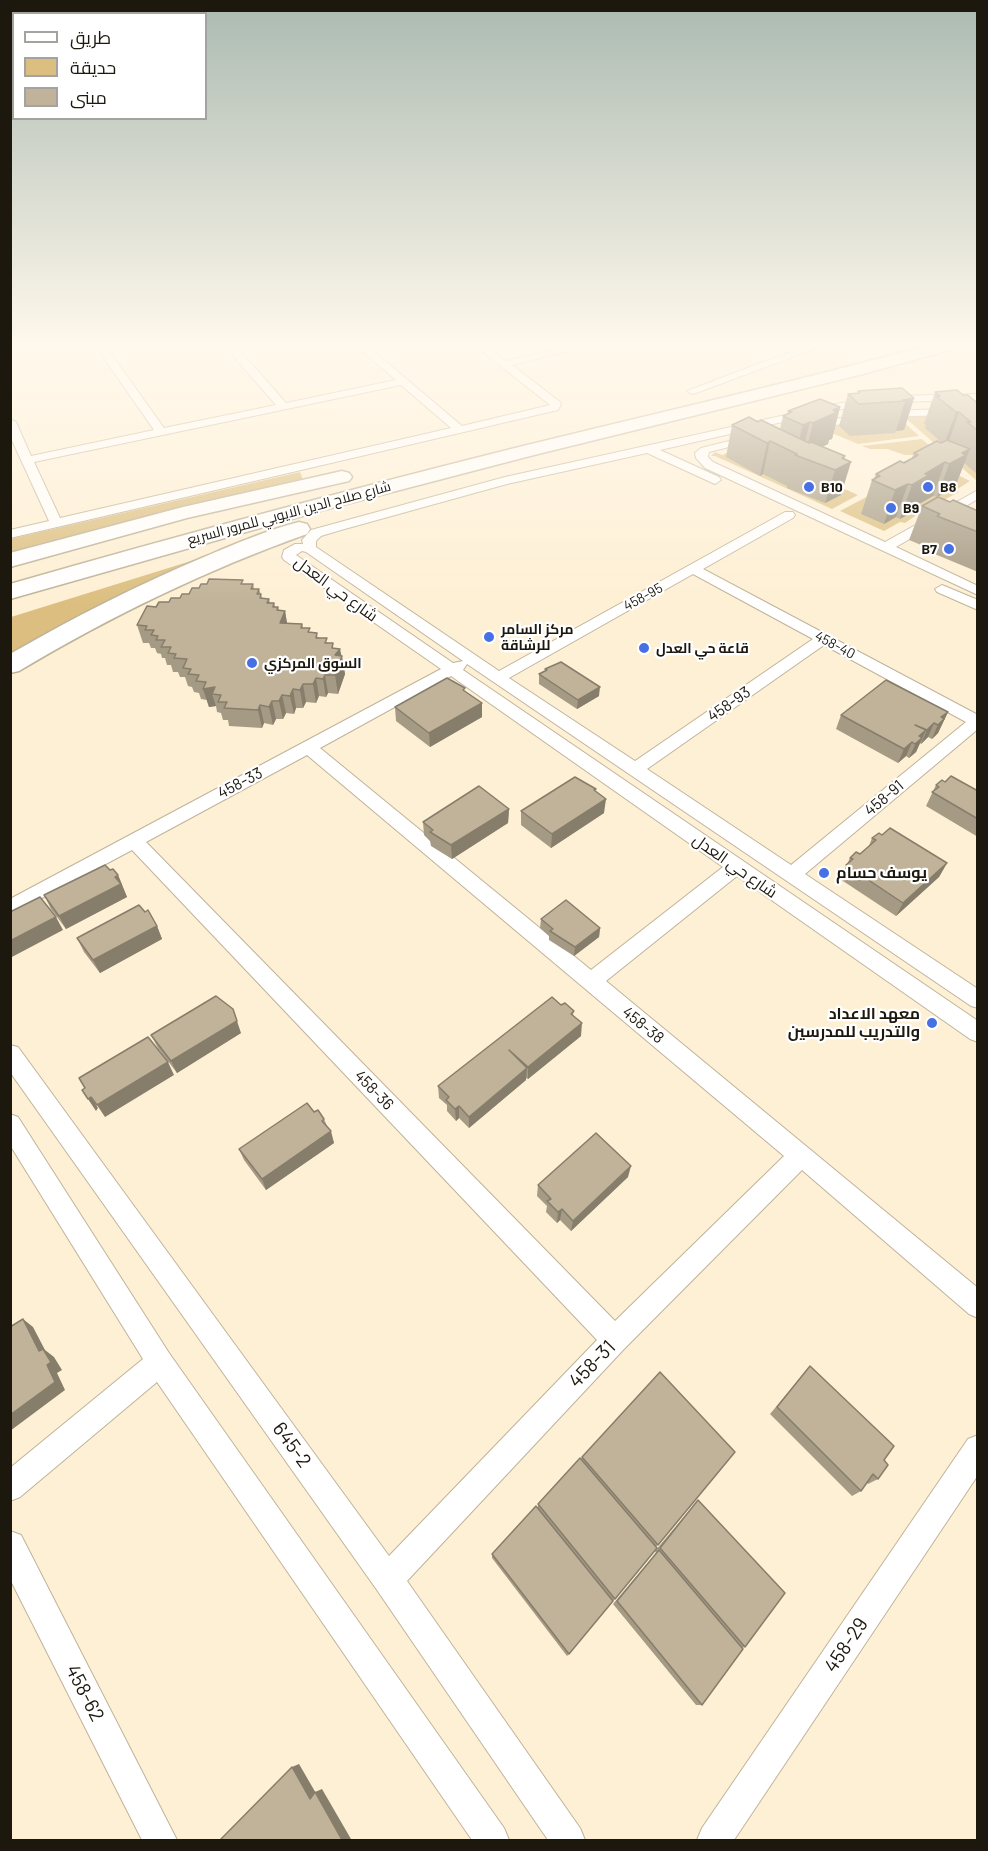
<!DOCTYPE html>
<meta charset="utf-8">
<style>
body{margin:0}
#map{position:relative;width:988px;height:1851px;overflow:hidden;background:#fef0d5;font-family:Barlow,Cairo,sans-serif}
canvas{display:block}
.frame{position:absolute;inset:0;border:12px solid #1c180e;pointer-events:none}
.legend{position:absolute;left:12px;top:12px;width:195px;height:108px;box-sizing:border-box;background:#fff;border:2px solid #a4a39f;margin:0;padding:8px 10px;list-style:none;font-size:18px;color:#1c180e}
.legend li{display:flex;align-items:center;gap:12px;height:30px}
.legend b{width:30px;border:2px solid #a4a39f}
</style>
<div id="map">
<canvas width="988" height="1851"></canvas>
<div class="frame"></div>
<ul class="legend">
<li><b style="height:8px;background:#fff"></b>طريق</li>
<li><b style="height:16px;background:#dcbf80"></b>حديقة</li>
<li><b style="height:16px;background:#c0b399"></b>مبنى</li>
</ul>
</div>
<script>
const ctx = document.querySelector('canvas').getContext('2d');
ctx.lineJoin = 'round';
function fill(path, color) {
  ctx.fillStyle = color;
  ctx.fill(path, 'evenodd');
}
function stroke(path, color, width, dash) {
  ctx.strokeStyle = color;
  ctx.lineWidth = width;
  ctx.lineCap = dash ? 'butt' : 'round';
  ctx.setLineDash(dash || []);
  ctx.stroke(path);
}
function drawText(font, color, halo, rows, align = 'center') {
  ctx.font = font + ' Barlow,Cairo,sans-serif';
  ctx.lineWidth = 4.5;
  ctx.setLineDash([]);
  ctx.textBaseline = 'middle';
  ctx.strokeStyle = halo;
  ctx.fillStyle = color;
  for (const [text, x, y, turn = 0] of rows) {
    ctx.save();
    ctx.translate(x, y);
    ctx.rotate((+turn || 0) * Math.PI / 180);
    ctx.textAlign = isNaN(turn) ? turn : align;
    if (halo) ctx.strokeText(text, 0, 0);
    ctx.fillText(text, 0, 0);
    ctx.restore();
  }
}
fill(new Path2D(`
 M918,414L942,416L977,443V481L902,415Z
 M896,415L919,436L858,444L820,428Z
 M922,439L940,455H905L887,449H870L862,446Z
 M746,445L858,495L832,509L715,456H711L715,452L722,455Z
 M919,469L956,474L970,481L956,490L959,492L942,501L938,500L905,523L900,522L884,531L840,511Z
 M300,472L303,480L11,554L10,539Z
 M239,546L11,657V617Z`), '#dcbf80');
const minor = new Path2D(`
 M94,344H104L164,428L276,405L223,344H234L286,403L396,380L354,344H365L462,426L550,405L473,344H485L506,361L578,344H597L512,365L560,402L561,404L558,410L10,538V530L49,521L10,436V419L16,422L31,456L154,430ZM401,385L451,428L60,518L34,462Z
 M811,344H827L696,393L692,394L687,391Z
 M978,394V400L894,402L835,410L660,450L719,477L721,480L715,484L647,453L507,484L341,530L321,536L316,541V547L499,671L785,512H793L795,515L793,518L703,569L978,715V729L805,874L978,989V1008L971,1006L467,664L463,670L978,1021V1042L970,1039L737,876L606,981L978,1288V1318L969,1314L802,1170L624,1349L407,1581L580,1828L585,1840H548L377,1590L10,1072V1045L18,1047L389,1556L597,1340L132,850L10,915V899L441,669L284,560L282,557L284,550L295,544H303L302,540L311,530L505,477L835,404L894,396ZM302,551L306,552L463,661L453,663L296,555ZM693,574L813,639L635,761L509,678ZM824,645L966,722L791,865L647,769ZM451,676L723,867L591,970L320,748ZM307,755L784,1156L615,1321L146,842Z
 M978,408V414L884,417L811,429L805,426L811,423L884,411Z
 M753,435L757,436V440L709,452L708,457L713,462L885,542L978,490V499L896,547L978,586V595L705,468L696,458L695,453L701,448Z
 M942,585L978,600V610L937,592L935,589Z
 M10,1114L18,1117L169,1353L504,1828L509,1840H472L157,1382L20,1497L10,1501V1468L143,1359L10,1145Z
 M978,1435V1475L734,1840H697L702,1828L968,1439Z
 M10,1531L21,1535L177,1840H142L10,1579Z`);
const motorway = new Path2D(`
 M932,344H960L958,348L859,375L534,455L327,509L10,599V584C181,535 351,489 523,446C660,412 797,382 932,344Z
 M342,471L349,473L352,477L349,481L187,518L10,567V553L183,507Z
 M299,522L307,524L310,529L307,534C206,570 111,616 19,671L10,673V654C73,618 137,585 204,557C235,544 267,530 299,522Z`);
stroke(minor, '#bfb399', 2);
stroke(motorway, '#bfb399', 3);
fill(minor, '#fff');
fill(motorway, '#fff');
fill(new Path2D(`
 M858,391L914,398L904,430L896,431L895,433L850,436L839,426L848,394L858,393Z
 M935,392L963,395L978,404V472L976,473L964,463L957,482H956L953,488L938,497L950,502L978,511V572L925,550L926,547L909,540L922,506L937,497L933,496L919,504L918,509L900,519L896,517L884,524L861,514L872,480L874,479L876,474L912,458L914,453L941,442L925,428L926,425L924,424Z
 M840,407L832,439L829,440L828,444L822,447L844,459L841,495L825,503L787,488V486L763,474L760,476L726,457L732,425L780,429L783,416L787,414L788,411Z
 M243,584H253L254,589H259L262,598L269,599L270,603H274L275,607L279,611H285L287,623L302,624L303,628L328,643L341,656L345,674L338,694L328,693L326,697L319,696L316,703L306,702L303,708H296L294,714L286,713L283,719H276L273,725L264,723L262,728L229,726L228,720H223L221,713L217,712L216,706L209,707L207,700L201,699L199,693L194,692L192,687L188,686L185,677H180L178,672H173L171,665H167L165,658H162L161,654L157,653L155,648H151L149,643H143L137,625L156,607L180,598L199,588Z
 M545,669L599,696L577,709L539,684V674L545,671Z
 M465,691L482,717L430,747L396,721L395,707Z
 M948,712L938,733L932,739L928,737L921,744L920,743L916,752L909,758L906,756L898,763L836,729L841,715Z
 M945,782L978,791V837L926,806L936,785Z
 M509,809L508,823L452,859L431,846L430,841L424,835L423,822Z
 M521,811L604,813L551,848L521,825Z
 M882,835L947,863L939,877L896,916L840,879L850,858L860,854L869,846L872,838Z
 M118,875L127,897L66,929L51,909L44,895Z
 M541,919L600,928L599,937L574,956L549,940V936L540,928Z
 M157,926L162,939L100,973L84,952L77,938Z
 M561,1005L574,1011L573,1015L581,1036L528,1079L526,1078V1080L469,1128L459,1118L456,1121L447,1111V1105L439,1098L438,1086Z
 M241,1033L177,1073L158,1048L151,1035Z
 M324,1119L327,1126L334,1143L266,1190L244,1160L239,1149Z
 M628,1177L571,1231L560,1220L557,1223L546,1212L547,1206L537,1196L538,1185Z
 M810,1366L884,1460L878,1479L868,1484L867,1483L861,1491L852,1496L770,1414Z
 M735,1452L656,1547L615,1599L569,1654L567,1656L492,1558V1554L538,1507V1504L581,1459L582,1457Z
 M698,1500L745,1647L742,1648L702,1705H696L613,1604L656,1553L655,1551Z`), '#a59a84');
fill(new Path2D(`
 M914,398L904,430L896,431L905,401L903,400Z
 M840,407L832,439L829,440L828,444L805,455L813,423Z
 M956,412H959L948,444L944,445Z
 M810,422L802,454L796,453L803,425Z
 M770,441L763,474L760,476L767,443Z
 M970,449L957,482H956L953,488L937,497L949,464L962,453Z
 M845,456L842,466L851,462L841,495L825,503L835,470L842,458Z
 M945,462L933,496L919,504L918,509L900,519L912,485L925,474Z
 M908,484L896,517L884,524L895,490Z
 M278,607L281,621L285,611L288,629H281L277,610Z
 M340,649L342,658V656L345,674L338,694L335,675V655Z
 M325,675L328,693L326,697L323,679Z
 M316,678L319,696L316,703L313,684Z
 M303,684L306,702L303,708L300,690Z
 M215,687L212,694L216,706L209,707L203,689Z
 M600,687L599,696L577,709L578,700Z
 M293,689L296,708L294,714L290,696Z
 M282,695L286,713L283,719L279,701Z
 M272,701L276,719L273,725L269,707Z
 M482,703V717L430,747L429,733Z
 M260,705L264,723L262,728L258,710Z
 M948,712L938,733L932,739L941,717Z
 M934,723L928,737L921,744L927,730Z
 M926,730L916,752L909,758L919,736Z
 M912,742L906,756L898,763L904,749Z
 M606,799L604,813L551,848L552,834Z
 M509,809L508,823L452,859L451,845Z
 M947,863L939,877L896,916L903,903Z
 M118,875L127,897L66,929L59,916Z
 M56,917L63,930L10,958V941Z
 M157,926L162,939L100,973L93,960Z
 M600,928L599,937L574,956L575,947Z
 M233,1009L241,1033L177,1073L171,1061Z
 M582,1023L581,1036L528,1079V1067Z
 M168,1062L174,1075L105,1117L97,1105Z
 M527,1068L526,1080L469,1128V1117Z
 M91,1097L98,1108L96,1111L88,1099Z
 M459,1106V1118L456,1121L455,1109Z
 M331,1131L334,1143L266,1190L262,1179Z
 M631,1166L628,1177L571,1231L573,1221Z
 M562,1209L560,1220L557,1223L558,1212Z
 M23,1319L33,1327L45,1350L54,1357L62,1370L57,1373L65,1390L10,1431V1415L39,1351Z
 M299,1764L317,1795L310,1799L292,1767Z
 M322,1789L351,1839L350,1840H342L315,1792Z`), '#867d6b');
const building = new Path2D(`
 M902,388L914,398L903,400L905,401L859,404L848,394L860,393L858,391Z
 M957,390L963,395H968L978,404V431L967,422H971L966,418L959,412H956L936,396H940L935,392Z
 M820,399L840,407L833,410L837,412L813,423L810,422L803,425L783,416L792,412L788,411Z
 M749,417L758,422L761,420L809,443L811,442L845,456L842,458L851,462L835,470L795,455L797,454L770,441L767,443L732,425Z
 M947,440L970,449L962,453L966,455L949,464L945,462L925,474L929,475L912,485L908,484L895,490L872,480L880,476L876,474L900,461L904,463L918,455L914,453L937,441L941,443Z
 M938,497L950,502L953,500L978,511V532L937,516L940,514L922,506Z
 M209,579L243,580L241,584H253L251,589H259L257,594H261L260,598L269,599L267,603H274L273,607H278L277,610L285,611L280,623L302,624L301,628H310L308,632L317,633L316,638H327L325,643H333L332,648L340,649L335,655L342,656L335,675H325L323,679L316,678L313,684H303L300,690L293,689L290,696L282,695L279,701H272L269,707L260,705L258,710L224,708L227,702H218L221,695L212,694L215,687L203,689L206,682L196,681L199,675L188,674L191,669L183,668L187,659L174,658L176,654L168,653L171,647H161L165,640H156L158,636L151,635L154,630H145L147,626L137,625L147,606L156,607L159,602H169L171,598H180L182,594H189L192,588H199L201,584H207Z
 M561,662L600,687L578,700L539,674L547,670L545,669Z
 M447,678L465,688L463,690L482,703L429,733L395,707Z
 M886,680L948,712L941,717L944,719L938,725L934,723L927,730L915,725L926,730L919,736L922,738L915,744L912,742L904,749L841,715Z
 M951,776L978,791V819L932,792L939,787L936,785L942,780L945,782Z
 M575,777L596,789L594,790L606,799L552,834L521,811Z
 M479,786L509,809L451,845L430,832L433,830L423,822Z
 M890,828L947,863L903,903L846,865L853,859L850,858L856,852L860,854L876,840L872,838L879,833L882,835Z
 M105,865L110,870L113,869L118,875L115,877L121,884L59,916L44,895Z
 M40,897L56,917L10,941V912Z
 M566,900L600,928L575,947L550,931L553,929L541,919Z
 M139,905L145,912L148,910L157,926L93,960L77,938Z
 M216,996L233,1009L237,1021L171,1061L151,1035Z
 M552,997L561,1005L565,1003L574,1011L571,1014L582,1023L528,1067L509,1050L527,1068L469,1117L459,1106L455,1109L446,1100L449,1097L438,1086Z
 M148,1037L168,1062L97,1105L91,1097L88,1099L82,1090L85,1088L79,1078Z
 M307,1103L314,1112L318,1110L324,1119L322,1121L331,1131L262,1179L239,1149Z
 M596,1133L631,1166L573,1221L562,1209L558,1212L547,1201L551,1199L538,1185Z
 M23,1319L39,1351L43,1349L51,1362L47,1365L55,1382L10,1415V1327Z
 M810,1366L894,1446L884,1460L888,1465L878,1479L873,1474L861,1491L777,1407Z
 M660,1372L735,1452L658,1545L582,1457Z
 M580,1458L657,1548L615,1599L538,1504Z
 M698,1500L785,1593L745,1647L660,1548Z
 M536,1506L613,1601L569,1654L492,1554Z
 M659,1550L743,1649L702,1705L617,1601Z
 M292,1767L310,1799L315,1792L342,1840H220Z`);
fill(building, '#c0b399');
stroke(building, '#867d6b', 1.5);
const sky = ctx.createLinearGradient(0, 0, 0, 603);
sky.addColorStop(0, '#abbab1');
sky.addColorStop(0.57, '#fff8ec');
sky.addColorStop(1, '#fff8ec00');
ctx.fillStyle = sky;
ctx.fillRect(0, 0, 988, 603);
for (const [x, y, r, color] of [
 [809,487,6,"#4670e3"],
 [928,487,6,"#4670e3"],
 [891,508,6,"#4670e3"],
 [949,549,6,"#4670e3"],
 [489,637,6,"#4670e3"],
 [644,648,6,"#4670e3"],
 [252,663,6,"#4670e3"],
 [824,873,6,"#4670e3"],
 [932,1023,6,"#4670e3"]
]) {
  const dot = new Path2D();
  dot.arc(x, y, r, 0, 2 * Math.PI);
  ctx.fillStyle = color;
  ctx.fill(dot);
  stroke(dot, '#fff', 2);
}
drawText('bold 14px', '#1c180e', '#fff', [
 ["B10",821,487],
 ["B8",940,487],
 ["B9",903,508],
 ["B7",937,549,"right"],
 ["مركز السامر",501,629],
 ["للرشاقة",501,645],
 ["قاعة حي العدل",656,648],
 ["السوق المركزي",264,663]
], 'left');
drawText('14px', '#1c180e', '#fff', [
 ["شارع صلاح الدين الايوبي للمرور السريع",289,513,-15],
 ["458-95",643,597,-29],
 ["458-40",835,645,28]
]);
drawText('16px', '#1c180e', '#fff', [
 ["شارع حي العدل",336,589,36],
 ["458-93",729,704,-35],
 ["458-33",240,783,-28],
 ["458-91",884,798,-40],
 ["شارع حي العدل",735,866,35],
 ["458-38",643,1025,39],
 ["458-36",374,1090,46]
]);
drawText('bold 16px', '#1c180e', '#fff', [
 ["يوسف حسام",836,873],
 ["معهد الاعداد",920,1014,"right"],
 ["والتدريب للمدرسين",920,1032,"right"]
], 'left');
drawText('20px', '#1c180e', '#fff', [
 ["458-31",592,1364,-46],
 ["645-2",292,1445,54],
 ["458-29",846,1645,-56],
 ["458-62",85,1693,63]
]);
</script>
